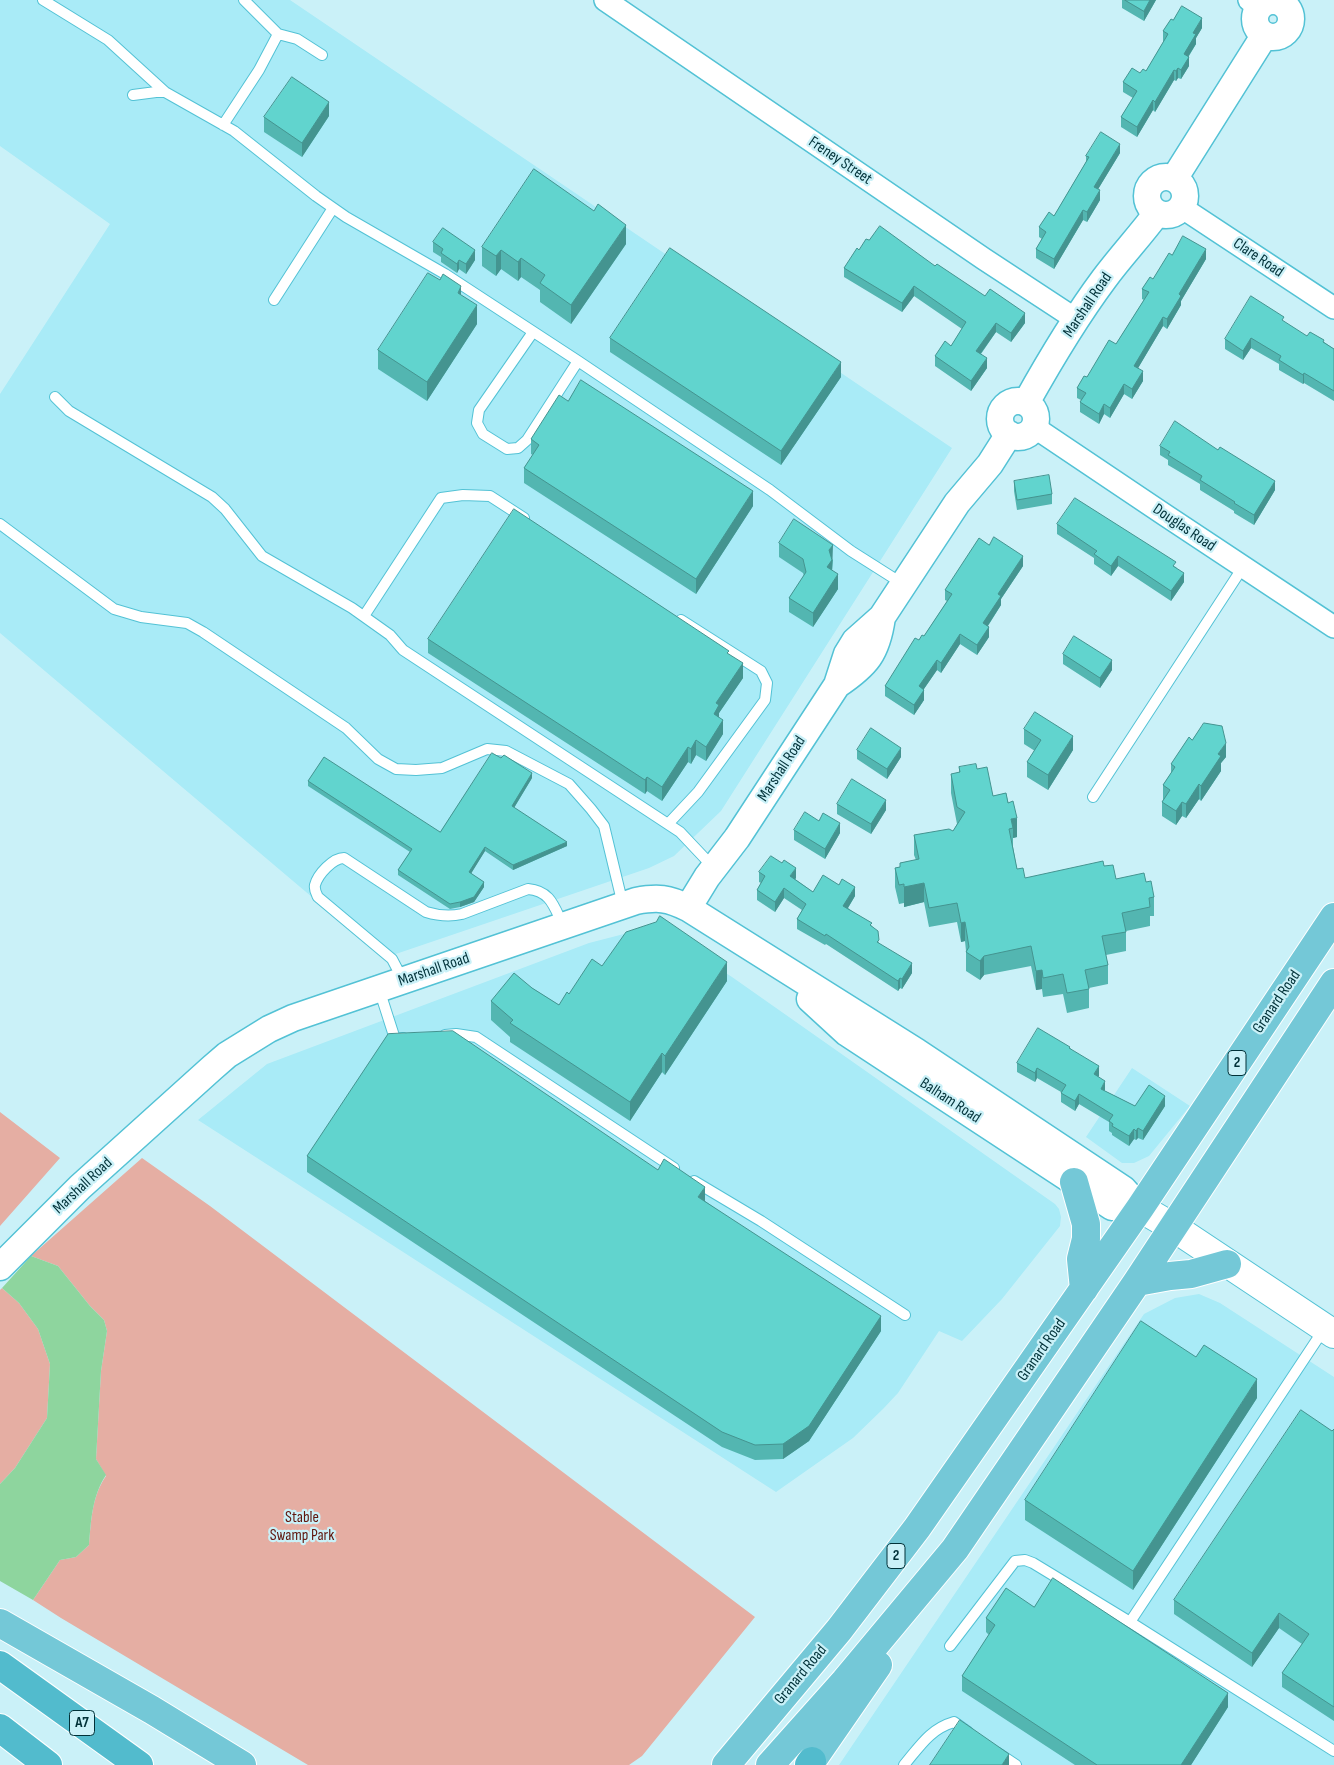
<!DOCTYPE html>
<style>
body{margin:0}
canvas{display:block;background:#caf1f8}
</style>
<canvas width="1334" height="1765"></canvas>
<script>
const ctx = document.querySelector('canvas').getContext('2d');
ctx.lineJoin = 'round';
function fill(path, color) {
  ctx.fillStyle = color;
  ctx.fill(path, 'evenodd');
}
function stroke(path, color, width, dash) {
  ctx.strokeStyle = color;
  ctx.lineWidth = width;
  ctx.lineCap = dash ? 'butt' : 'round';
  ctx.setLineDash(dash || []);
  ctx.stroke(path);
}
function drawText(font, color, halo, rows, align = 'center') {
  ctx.font = font + ' "Sofia Sans Condensed",sans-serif';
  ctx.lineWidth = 4.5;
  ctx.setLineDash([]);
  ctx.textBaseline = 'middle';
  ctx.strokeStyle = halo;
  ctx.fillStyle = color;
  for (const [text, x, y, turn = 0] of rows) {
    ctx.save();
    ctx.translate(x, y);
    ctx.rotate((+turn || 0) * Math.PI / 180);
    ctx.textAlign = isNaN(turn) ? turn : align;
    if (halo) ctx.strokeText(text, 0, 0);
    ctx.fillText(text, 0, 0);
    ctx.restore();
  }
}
fill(new Path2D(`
 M0,0H290L952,448L721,811L674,856L649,868L384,958L0,633V394L110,224L0,146Z
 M651,927L662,931L732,977L1055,1204L1059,1209L1061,1217L1060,1226L1002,1299L962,1341L939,1331L898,1393L883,1409L853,1438L776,1492L198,1120L267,1064L589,943Z
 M1132,1068L1190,1106L1149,1156L1134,1163H1122L1086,1137Z
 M1199,1294L1220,1303L1334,1377V1765H839L1144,1314L1175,1298Z`), '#a9ebf7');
fill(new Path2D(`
 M0,1112L60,1158L0,1226Z
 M142,1158L210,1206L755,1617L642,1756L629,1765H308L61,1618L33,1600L60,1560L76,1557L89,1545C91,1521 92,1496 106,1476L96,1459L101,1371L107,1331L104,1320L90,1306L58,1266L31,1256Z
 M2,1288L19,1303L38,1329L50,1364L47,1418L15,1468L0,1484V1290Z`), '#e5aea3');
fill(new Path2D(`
 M31,1256L58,1266L90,1306L104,1320L107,1331L101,1371L96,1459L106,1475C92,1496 91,1521 89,1545L76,1557L60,1560L33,1600L0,1581V1484L15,1468L47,1418L50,1364L38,1329L19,1303L2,1288Z`), '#8ed59e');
const service = new Path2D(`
 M43,0L108,40L165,92
 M278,34L297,39L322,55
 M133,95L156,92H165L234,131L316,196L346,217L445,274L578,361L770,490L851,551L903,584
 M223,125L259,70L278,34L244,0
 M274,300L333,208
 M533,332L479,410L477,423L483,434L507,449L518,448L527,440L578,361
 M55,397L69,411L212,497L225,509L262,556L352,608L390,635L403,650L680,832L713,867
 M0,524L114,609L141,617L187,623L203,632L346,728L378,759L396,769L416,770L442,768L487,749L506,751L569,784L591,809L604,826L623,905
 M364,616L441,498L463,495L490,496L524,518
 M1093,797L1243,567
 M668,824L698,792L765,700L767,683L761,671L681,620
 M403,980L392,959L318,897C316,893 314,890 315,885C318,874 333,858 344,858L426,912C439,916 449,917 462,914L528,889C551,891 554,907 563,925
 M379,989L395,1039L403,1038
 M445,1035L456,1034L476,1037L674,1168
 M694,1181L761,1221L905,1315
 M1130,1622L1324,1329
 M950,1646L1015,1561L1025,1560L1033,1563L1130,1622L1334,1751
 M998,1753L1016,1765
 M904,1765C920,1746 930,1729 954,1722L968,1732`);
const minor = new Path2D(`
 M605,0L984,259L1077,320
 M1249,0L1259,7
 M1181,207L1334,308
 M1034,427L1165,515L1334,627`);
const tertiary = new Path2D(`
 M1255 19a18 18 0 1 1 36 0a18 18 0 1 1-36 0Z
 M1147 196a19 19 0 1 1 38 0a19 19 0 1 1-38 0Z
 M1174,179L1264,36
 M1000 419a18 18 0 1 1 36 0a18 18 0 1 1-36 0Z
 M1026,403C1050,360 1075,318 1104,279C1121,256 1140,236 1157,213
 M837,685C867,665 877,653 882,617
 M688,908L707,877L737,838L837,685L847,654L855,641L882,617L957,503L990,464L1009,434
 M810,999L847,1033L1074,1182L1112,1207L1140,1208
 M0,1267L80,1187L212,1068L227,1055L269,1029L293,1018L636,901C658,897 668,898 688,908L917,1052L1123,1189L1140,1208`);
const secondary = new Path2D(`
 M1140,1208L1173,1227L1334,1334`);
const trunk = new Path2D(`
 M1074,1182L1086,1224V1239L1081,1259L1084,1289
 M1137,1282L1170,1276L1191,1274L1227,1264
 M0,1623L152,1710L242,1765
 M726,1765L839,1630L917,1528L1140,1208L1334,917
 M770,1765L845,1681L955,1549L1137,1282L1334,983
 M809,1765L878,1665`);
const motorway = new Path2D(`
 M0,1665L139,1765
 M0,1728L48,1765
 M809,1765L812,1761`);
stroke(service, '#53c2d5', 12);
stroke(minor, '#53c2d5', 24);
stroke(tertiary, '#53c2d5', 29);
stroke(secondary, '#53c2d5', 30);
stroke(trunk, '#fff', 30);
stroke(motorway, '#fff', 30);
stroke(service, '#fff', 10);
stroke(minor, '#fff', 21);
stroke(tertiary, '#fff', 26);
stroke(secondary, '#fff', 28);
stroke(trunk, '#74c8d7', 28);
stroke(motorway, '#52bbcd', 28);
fill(new Path2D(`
 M1122,0H1156L1144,21L1122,8Z
 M1173,20L1202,28L1196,38V44L1189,56V66L1181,79L1178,78L1176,81L1174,80L1155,112L1153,110L1137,137L1121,127V117L1133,98L1123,92V82L1146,71L1164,41H1163V31Z
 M329,116L302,157L264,132V117Z
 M1120,153L1098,189L1100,200L1087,222L1083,220L1054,269L1036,258V249L1042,239L1039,237V227L1054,216L1086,162V156Z
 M433,242L475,260L466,274L459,269L457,273L441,262V257L433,252Z
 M626,244L571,324L540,302V290L521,277L518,281L501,269L496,276L482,266V247Z
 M859,250L935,266L1025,323L1011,342L996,332L981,354L987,368L971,391L935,366V356L951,346L962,329L914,296L902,312L844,277V268Z
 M1172,255L1206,259L1181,301V305L1167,329L1163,326L1138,368L1143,381L1132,399L1124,394L1110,418L1104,414L1099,424L1080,412V402L1081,400L1077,398V388L1116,344L1144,300L1142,299V289L1153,279Z
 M461,295L477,324L427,401L378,369V350Z
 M1307,336L1324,342L1334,349V401L1304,383L1303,384L1279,370V364L1251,348L1243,360L1225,349V339Z
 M610,338L841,377L781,465L610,352Z
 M568,401L753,506L696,594L524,483V468L533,455L531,454V439Z
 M1160,446L1275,490L1254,525L1234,513V511L1200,490V484L1168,465V460L1160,455Z
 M1014,481L1052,494V504L1017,510L1014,491Z
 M1057,524L1176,567L1184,582L1171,601L1118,566L1111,576L1094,564V558L1057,534Z
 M779,543L833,560L832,570L838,589L813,627L789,612V598L804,576L803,573L779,557Z
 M989,545L1023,566L1001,599V605L988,626L989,637L977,655L960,644L941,673L937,670L924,689V700L914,715L885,696V686L919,640L924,636L947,601L945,600V590Z
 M428,639L729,654L743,678L719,713V717L723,734L706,761L696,755L691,764L688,762L662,801L647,791L645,794L428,653Z
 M1063,654L1112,670L1100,688L1063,664Z
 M1024,729L1073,750L1048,790L1027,777V762L1035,751L1024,744Z
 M1192,740L1226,757L1221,763V771L1201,801L1199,799L1186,818L1182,816L1176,825L1162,816V802L1163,800V785L1171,773V764Z
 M857,750L901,757L887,779L857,759Z
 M959,767L977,769L993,796L1006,793L1017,837L1013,838V847L1017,869L1025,878L1104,866L1116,879L1146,882L1154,897V916H1150V926L1126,931V951L1106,955L1108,965V984L1089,988V1008L1067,1013L1063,994L1043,997L1042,989L1036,990L1031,966L984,975L980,980L966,971V951L965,941L961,942L957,922L929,927L924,902L904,907V903L899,904L895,887V868L900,867V863L916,860L914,855V835L953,831L957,824L951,793V774L959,773Z
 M532,778L514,808L567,846L513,870L485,851L471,873L484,887L474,902L460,907L450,909L398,875V870L410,852L308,786V781L440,832Z
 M837,804L886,810L871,834L837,814Z
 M794,830L840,833L825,859L794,840Z
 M759,872L796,878L795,879L813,892L855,896L848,908L872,926L879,943L912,973L902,989L900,988L898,991L826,944L825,945L797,929V919L802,910L784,898L775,912L757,900V890L761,883L759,882Z
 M602,966L727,981L665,1075L662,1072L630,1121L510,1042V1037L491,1020V1001L532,988L559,1005L569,994Z
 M1070,1048L1099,1076H1098L1105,1091L1135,1106H1165L1143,1140L1138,1138L1136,1140L1134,1139L1129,1146L1112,1135V1133L1109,1131V1122L1079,1104L1075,1111L1061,1102V1092L1037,1078L1035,1082L1017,1072V1063Z
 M307,1156L705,1201L881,1331L809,1441L783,1459L755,1460L722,1447L307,1172Z
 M1257,1398L1133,1590L1025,1520V1500Z
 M1334,1429V1721L1282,1687V1673L1302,1644L1279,1628L1252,1667L1174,1614V1600Z
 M1034,1607L1228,1707L1191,1765H1075L962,1691V1676L989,1635L986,1632V1618Z`), '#53b6b1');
fill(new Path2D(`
 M1150,0H1156L1144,21V11Z
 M1202,18V28L1196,38V44L1184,63V54L1193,33Z
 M1189,57V66L1181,79V70Z
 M1178,68V78L1176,81V71Z
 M1174,70V80L1155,112V102Z
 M1153,100V110L1137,137V127Z
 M329,102V116L302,157V143Z
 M1120,144V153L1094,196V187Z
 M1100,190V200L1087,222V212Z
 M1083,210V220L1054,269V259Z
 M626,225V244L571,324V305Z
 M1206,249V259L1181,301V305L1167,329V319L1179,294Z
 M475,250V260L466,274V264Z
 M501,250V269L496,276V256Z
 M521,258V277L518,281V262Z
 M459,260V269L457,273V264Z
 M461,286V305L458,293Z
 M914,286V296L902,312V303Z
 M477,305V324L427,401V382Z
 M1025,313V323L1011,342V333Z
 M1163,317V326L1134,375V366Z
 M996,323V332L976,360V351Z
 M1251,338V348L1243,360V351Z
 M987,358V368L971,391V381Z
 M841,362V377L781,465V451Z
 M1143,371V381L1132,399V389Z
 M1304,373V383L1303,384V375Z
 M1124,384V394L1110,418V408Z
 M1104,404V414L1099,424V414Z
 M1275,481V490L1254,525V515Z
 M753,491V506L696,594V579Z
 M833,545L832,574L827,567L829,550Z
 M1023,556V566L1001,599V605L983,633V623L998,594Z
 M1118,556V566L1111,576V566Z
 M1184,573V582L1171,601V591Z
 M838,574V589L813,627V613Z
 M989,627V637L977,655V645Z
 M960,634V644L941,673V663Z
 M937,660V670L919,696V686Z
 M1112,660V670L1100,688V678Z
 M743,663V678L719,713V719L714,714L716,703Z
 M924,690V700L914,715V705Z
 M723,720V734L706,761V747Z
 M1073,736V750L1048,790V775Z
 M696,740V755L691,764V749Z
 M1226,743V757L1221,763V771L1201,801V786L1218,754Z
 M688,747V762L662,801V787Z
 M901,748V757L887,779V769Z
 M532,773V778L512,811V806Z
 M647,777V791L645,794V780Z
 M1199,784V799L1186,818V804Z
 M886,800V810L871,834V824Z
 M1182,802V816L1176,825V811Z
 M1017,818V837L1013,838V828L1011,819Z
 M840,823V833L825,859V849Z
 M567,842V846L513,870V865Z
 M485,847V851L469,877V872Z
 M796,868V878L790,886V876Z
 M484,882V887L474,902L460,907V902Z
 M924,883V902L904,907V887Z
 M855,887V896L843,916V906Z
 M784,888V898L775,912V902Z
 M965,922V941L961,942V923Z
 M984,956V975L980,980V961Z
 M727,962V981L665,1075V1056Z
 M912,963V973L902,989V979Z
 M1042,970V989L1036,990V971Z
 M900,978V988L898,991V981Z
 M662,1053V1072L630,1121V1102Z
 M1099,1066V1076L1094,1083V1074Z
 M1037,1068V1078L1035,1082V1073Z
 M1105,1081V1090L1101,1098V1089Z
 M1079,1094V1104L1075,1111V1101Z
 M1165,1096V1106L1143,1140V1131Z
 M1138,1128V1138L1136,1140V1131Z
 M1134,1129V1139L1129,1146V1136Z
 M705,1187V1202L698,1197Z
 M881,1316V1331L809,1441L783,1459V1444Z
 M1257,1379V1398L1133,1590V1571Z
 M1279,1613V1628L1252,1667V1653Z
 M1228,1693V1707L1191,1765H1181Z
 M1009,1754V1765H1002Z`), '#449490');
const building = new Path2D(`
 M1125,0H1150L1144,11Z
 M1182,6L1202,18L1193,33L1196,34L1184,54L1189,57L1181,70L1178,68L1176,71L1174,70L1155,102L1153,100L1137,127L1121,117L1137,91L1123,82L1132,68L1140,73L1143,69L1146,71L1168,34L1163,31L1171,19L1173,20Z
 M292,77L329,102L302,143L264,117Z
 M1101,132L1120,144L1094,187L1100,190L1087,212L1083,210L1054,259L1036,249L1046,232L1039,227L1049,212L1054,216L1089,157L1086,156Z
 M534,169L594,211L598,204L626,225L571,305L540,283L545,275L521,258L518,262L501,250L496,256L482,247Z
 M880,226L935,266L937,264L985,296L990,289L1025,313L1011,333L996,323L976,351L987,358L971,381L935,356L945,341L951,346L966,322L914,286L902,303L844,268L857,248L859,250L866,239L869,240Z
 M443,228L475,250L466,264L459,260L457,264L441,253L443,249L433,242Z
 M1183,236L1206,249L1179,294L1181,296L1167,319L1163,317L1134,366L1143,371L1132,389L1124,384L1110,408L1104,404L1099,414L1080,402L1086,393L1077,388L1084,376L1087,377L1109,340L1116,344L1149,292L1142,289L1150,277L1153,279L1169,253L1172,255Z
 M670,248L841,362L781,451L610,338Z
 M428,273L440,280L443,274L461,286L458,293L477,305L427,382L378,350Z
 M1251,296L1284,317L1282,320L1307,336L1310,332L1324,340L1323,342L1334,349V391L1304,373L1303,375L1279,360L1281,356L1251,338L1243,351L1225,339Z
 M581,380L753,491L696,579L524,468L539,445L531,439L559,395L568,401Z
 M1175,421L1218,450L1220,447L1275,481L1254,515L1234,503L1235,502L1200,480L1202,476L1168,455L1170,452L1160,446Z
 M1049,475L1052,494L1017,500L1014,481Z
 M1075,498L1176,562L1173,566L1184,573L1171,591L1118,556L1111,566L1094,554L1097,551L1057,524Z
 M514,509L729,651L727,653L743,663L716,703L719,705L714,714L723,720L706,747L696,740L691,749L688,747L662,787L647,777L645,780L428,639Z
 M794,519L833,545L829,550L832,560L827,567L838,574L813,613L789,598L806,572L803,559L779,543Z
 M994,537L1023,556L998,594L1001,596L983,623L989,627L977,645L960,634L941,663L937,660L919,686L924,690L914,705L885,686L915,638L919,640L922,635L924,636L952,594L945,590L979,538L989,545Z
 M1074,636L1112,660L1100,678L1063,654Z
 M1035,712L1073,736L1048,775L1027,762L1041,740L1024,729Z
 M1204,723L1222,726L1226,743L1218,754L1221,756L1201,786L1199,784L1186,804L1182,802L1176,811L1162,802L1170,790L1163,785L1175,767L1171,764L1189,737L1192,740Z
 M871,728L901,748L887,769L857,750Z
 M492,753L501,758L504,755L532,773L512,806L567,842L513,865L485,847L469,872L484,882L474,897L460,902L450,904L398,870L412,849L308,781L324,757L440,832Z
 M976,764L977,769L987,767L993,796L1006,793L1008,803L1013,801L1017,818L1011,819L1013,828L1009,829L1017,869L1023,868L1025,878L1103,861L1104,866L1113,865L1116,879L1144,873L1146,882L1151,881L1154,897L1149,898L1150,907L1122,913L1126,932L1102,936L1108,965L1085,970L1089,989L1067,993L1063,974L1043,978L1042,970L1036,971L1031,946L984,956L980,961L966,952L969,947L965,922L961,923L957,903L929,908L924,883L904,887V884L899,885L895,868L900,867V863L919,859L914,835L949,829L953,831L965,812L957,807L951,774L960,772L959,767Z
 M852,779L886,800L871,824L837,804Z
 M805,812L819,821L823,813L840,823L825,849L794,830Z
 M771,856L782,863L784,860L796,868L790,876L813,892L823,875L839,885L842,879L855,887L843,906L872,923L870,925L878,931L879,940L877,942L912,963L902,979L900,978L898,981L826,934L825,936L797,919L806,904L784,888L775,902L757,890L765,876L759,872Z
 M660,916L727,962L665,1056L662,1053L630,1102L510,1023L513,1020L491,1001L514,973L532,988L559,1005L567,992L569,994L592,959L602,966L626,932L656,922Z
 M1038,1028L1070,1047L1069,1048L1099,1066L1094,1074L1105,1081L1101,1089L1135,1106L1149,1085L1165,1096L1143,1131L1138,1128L1136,1131L1134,1129L1129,1136L1112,1126L1113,1124L1109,1121L1113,1115L1079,1094L1075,1101L1061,1093L1066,1085L1037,1068L1035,1073L1017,1063Z
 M453,1031L658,1170L664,1159L705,1187L698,1197L881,1316L809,1426L783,1444L755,1445L722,1432L307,1156L388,1034Z
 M1141,1321L1196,1357L1204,1345L1257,1379L1133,1571L1025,1500Z
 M1301,1410L1332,1431L1334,1429V1707L1282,1673L1309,1634L1279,1613L1252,1653L1174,1600Z
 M1053,1578L1228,1693L1181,1765H1097L962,1676L995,1625L986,1618L1006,1588L1034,1607Z
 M960,1720L1009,1754L1002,1765H930Z`);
fill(building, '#61d4ce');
stroke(building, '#449490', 1);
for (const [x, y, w] of [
 [1237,1063,18],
 [896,1556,18],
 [82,1723,25]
]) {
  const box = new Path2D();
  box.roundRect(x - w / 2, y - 12.5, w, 25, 4);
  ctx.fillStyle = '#caf1f8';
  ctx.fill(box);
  stroke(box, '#003138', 1);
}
drawText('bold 15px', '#003138', null, [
 ["2",1237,1063],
 ["2",896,1556],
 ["A7",82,1723]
]);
drawText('16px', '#003138', '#caf1f8', [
 ["Freney Street",840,161,34],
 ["Clare Road",1258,258,34],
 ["Marshall Road",1088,305,-56],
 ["Douglas Road",1184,528,34],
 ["Marshall Road",782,769,-57],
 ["Marshall Road",434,970,-19],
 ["Granard Road",1277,1002,-56],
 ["Balham Road",950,1101,33],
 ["Marshall Road",83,1186,-43],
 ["Granard Road",1042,1350,-55],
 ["Granard Road",801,1675,-50]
]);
drawText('16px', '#60160d', '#caf1f8', [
 ["Stable",302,1518],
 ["Swamp Park",302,1536]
]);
</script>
